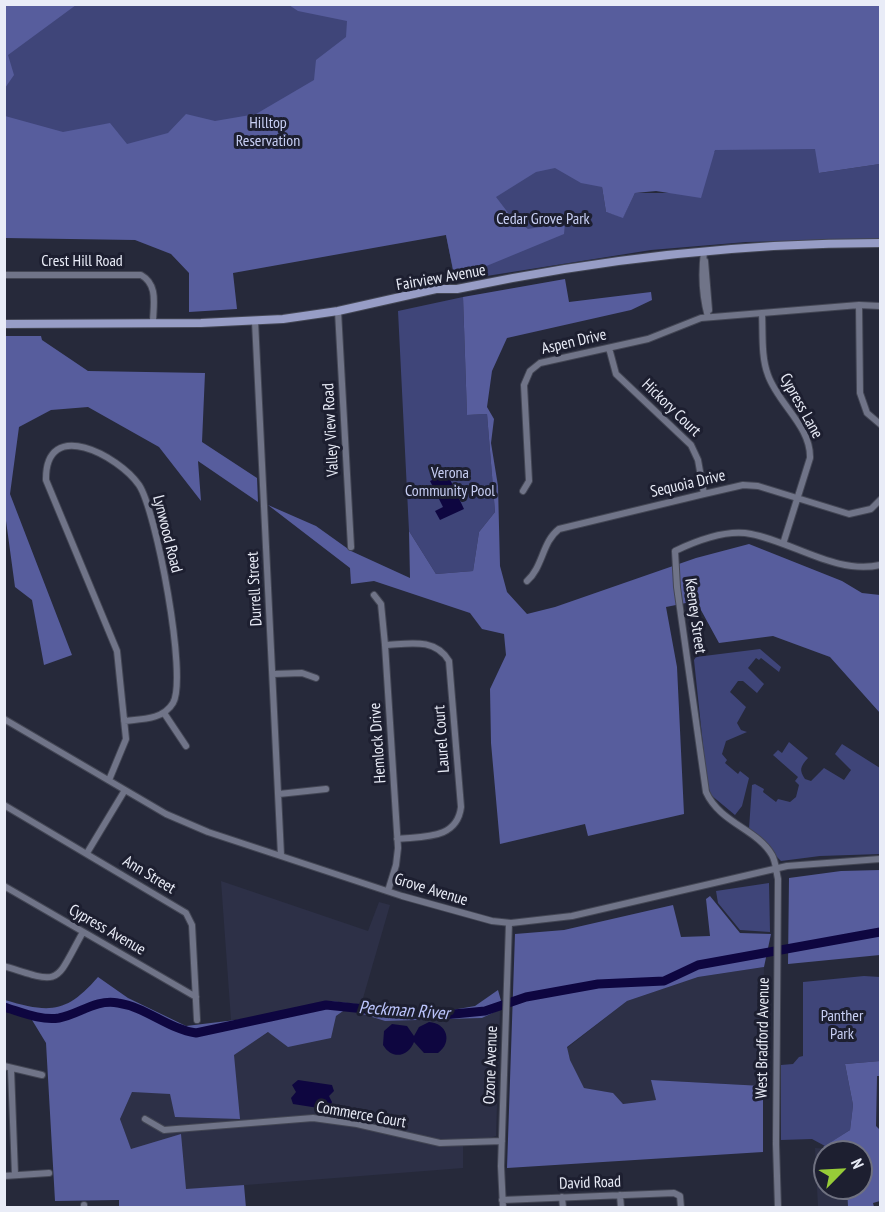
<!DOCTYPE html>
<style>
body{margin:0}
#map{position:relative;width:885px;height:1212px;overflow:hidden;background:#26293a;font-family:"PT Sans Narrow",sans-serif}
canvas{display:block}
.frame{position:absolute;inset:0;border:6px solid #e9ecf7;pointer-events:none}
.north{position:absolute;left:813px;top:1140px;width:60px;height:60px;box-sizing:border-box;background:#1d1f30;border:2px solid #6f7180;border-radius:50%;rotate:66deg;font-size:16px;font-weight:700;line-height:24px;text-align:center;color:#e9ecf7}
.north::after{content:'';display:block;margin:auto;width:21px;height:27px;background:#97cc38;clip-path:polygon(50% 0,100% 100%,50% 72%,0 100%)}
</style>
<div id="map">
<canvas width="885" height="1212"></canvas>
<div class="frame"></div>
<div class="north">N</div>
</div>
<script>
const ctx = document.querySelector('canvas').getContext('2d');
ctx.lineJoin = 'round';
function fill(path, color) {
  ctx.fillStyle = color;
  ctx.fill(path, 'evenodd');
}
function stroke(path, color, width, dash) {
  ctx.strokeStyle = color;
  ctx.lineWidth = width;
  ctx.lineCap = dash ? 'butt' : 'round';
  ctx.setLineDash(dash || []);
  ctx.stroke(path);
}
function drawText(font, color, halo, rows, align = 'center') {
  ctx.font = font + ' "PT Sans Narrow",sans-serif';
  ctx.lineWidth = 6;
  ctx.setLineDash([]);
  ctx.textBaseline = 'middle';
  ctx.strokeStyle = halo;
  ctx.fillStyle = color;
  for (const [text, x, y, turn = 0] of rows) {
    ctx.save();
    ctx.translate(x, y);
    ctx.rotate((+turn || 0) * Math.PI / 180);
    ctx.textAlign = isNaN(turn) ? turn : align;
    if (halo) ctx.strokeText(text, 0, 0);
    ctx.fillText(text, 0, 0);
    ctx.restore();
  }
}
fill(new Path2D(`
 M221,881L368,931L379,902L390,905L361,1005L231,1020Z
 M764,967L763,1086L652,1080L656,1100L623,1104L612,1093L584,1088L570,1060L567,1048L627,1001L698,977Z
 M346,1009L385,1021L482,1018L500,1009L496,1136L463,1146V1168L182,1190L131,1150L120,1119L132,1092L170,1093L269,1032L336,1016Z
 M815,1148L845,1150L846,1152H825V1188H847L848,1207H818Z`), '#2d3047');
fill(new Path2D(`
 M4,5H880L819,173L880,164V239L746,242L651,250L455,281L446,235L179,222L5,190ZM715,151L672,193H635L623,217L606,212L602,187Z
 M463,297L467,415L487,414L495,512L479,532L473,571L436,574L409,531L398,311Z
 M760,649L781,667L779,672L761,658L759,660L756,658L748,668L764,684L757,693L743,681H738L730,692L746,707L737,723L741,730L747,732L726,741L722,754L727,760L725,763L738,774L740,771L749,778L742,806L735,815L711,795L707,783L694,660L696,657Z
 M789,742L808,758C800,767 799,770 805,779L811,781L824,768L844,780L851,770L835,754L842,744L880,768V854L820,856L781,861L749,829L752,785L755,784L764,789L763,792L776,802L778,799L790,802L796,797L799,785L795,781L798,777L773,755L778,750L782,753Z
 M769,883L770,932L740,930L718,903L716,891Z
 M864,976L880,977V1061L845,1064L853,1105L850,1130L825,1146L812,1139L781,1140V1065L793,1064L799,1057L803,1056V982Z`), '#3f4579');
fill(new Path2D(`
 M5,4L76,5L8,55L14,75L5,88Z
 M289,5H880V164L819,173L815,149L715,150L701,198L656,191L635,193L623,218L606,212L602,187L581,183L555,168L536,172L496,197L509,214L528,229L565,223L564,234L455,279L446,235L233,273L237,309L189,312V273L171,254L135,240L5,238V116L63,132L110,123L127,144L168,133L186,114L215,121L256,114L314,80L316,60L346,37L347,21L298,11Z
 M565,279L569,302L651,292L652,300L631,310L507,338L492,371L487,407L494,419L491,443L498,486L500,566L507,592L527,614L555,607L696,558L749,544L842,581L862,593L880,595V713L830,657L773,636L719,643L696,601L666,607L677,667L684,814L588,836L585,824L500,844L491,743L490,689L506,655L504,634L482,629L470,613L374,581L351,584L350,568L268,505L316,526L351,551L410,578L409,531L436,574L473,571L479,532L495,512L487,414L467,415L463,297Z
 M5,336H41L42,340L88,371L205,373L202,442L257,478L258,502L198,461L201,501L159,447L88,407L51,410L19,427L10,494L72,655L44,665L32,600L15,587L4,506Z
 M880,870V955L788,964L789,878L841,871Z
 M710,896L740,933L771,934L764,967L698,977L627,1001L567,1047L570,1060L584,1088L613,1093L623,1104L656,1100L651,1080L763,1086V1152L507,1168L515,934L564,930L673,905L681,937L710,936L706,899Z
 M98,977L128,998L186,1026L244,1019L330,1001L435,1013L475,1006L498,990L503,1008L482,1018L385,1021L346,1009L336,1016L331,1038L288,1047L268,1032L234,1055L240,1119L175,1117L170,1094L132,1092L120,1119L131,1149L181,1134L186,1189L244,1185L246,1208H119V1200L55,1201L46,1043L32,1020L5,1010V1000C49,1013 66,1014 98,977Z
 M880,1061V1076H877L876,1126L880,1130V1201L873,1203L874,1207H848L847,1188H861V1152L823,1147L850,1130L853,1105L845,1064Z`), '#575d9d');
fill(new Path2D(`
 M447,473L464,509L440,520L435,511L443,507L430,481Z
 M429,1022C447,1023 453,1042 438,1053H424L414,1042C408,1057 392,1060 383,1045L384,1031L392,1024L407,1026L414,1036L419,1027Z
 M298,1080L332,1085L334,1091L329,1096L332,1102L330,1107L325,1109L293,1104L291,1098L296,1092L292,1085Z`), '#0e0640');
stroke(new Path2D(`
 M4,1007C21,1012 41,1021 59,1018C80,1014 95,999 118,1003C146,1007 168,1029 196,1033L326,1005L433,1016L485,1011L526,997L598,984L664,981L698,965L880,932`), '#0e0640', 9);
const minor = new Path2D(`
 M704,252C701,275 702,295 708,317
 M705,261L709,310
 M4,275H141C159,285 153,306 153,323
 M859,305L860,393L867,413L880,424
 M338,311L351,547
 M762,314C763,333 761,357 768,375C778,404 811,426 810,458L783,544
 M255,321L281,855
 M609,348L616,374L691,445L698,460L704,494
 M523,491L529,481L524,385L530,371L540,363L648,339L701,318L859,305L880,306
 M527,581C543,567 542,542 559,529L704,494L743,485L758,486L849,514L871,509L880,500
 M374,595L381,604L385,645L398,848L396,865L388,891
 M385,645C408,644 435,637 449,661L461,807C457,840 423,836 397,839
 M273,674L302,673L316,678
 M164,713L186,746
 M4,719L166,814L208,832L402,896L492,921L511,923L572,916L787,866L880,859
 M109,780L126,739L117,651L46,480C45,416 119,456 139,485C156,510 188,678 173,703C163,720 141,719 124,721
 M279,794L326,789
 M4,805L186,913L192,925L197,1020
 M87,853L125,790
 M4,886L196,997
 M4,966C63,985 54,984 83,932
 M4,1066L42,1075
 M11,1069L15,1175
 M145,1119L164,1130L313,1118L357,1124L440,1143L502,1141
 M4,1176L49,1173
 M620,1195L621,1208
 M562,1197L563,1208
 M502,1200L674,1193L680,1196L681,1208
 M84,1205V1208
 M503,1208L501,1166L509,923
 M778,1208L776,1144L778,879C776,871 776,862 772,855C757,829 720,823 706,792L677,587L675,551C696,541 727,529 751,534C793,542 837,575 880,565`);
const major = new Path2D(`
 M4,324L201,323L283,319L338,311L436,289H457C595,260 739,243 880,243`);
stroke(minor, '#434654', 8);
stroke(major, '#434654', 10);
stroke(minor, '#707488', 6);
stroke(major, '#979dc6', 8);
drawText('16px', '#c8cff4', '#1d1f30', [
 ["Hilltop",268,123],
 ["Reservation",268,141],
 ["Cedar Grove Park",543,219],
 ["Verona",450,473],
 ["Community Pool",450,491],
 ["Panther",842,1016],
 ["Park",842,1034]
]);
drawText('16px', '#e9ecf7', '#1d1f30', [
 ["Crest Hill Road",82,261],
 ["Fairview Avenue",441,278,-10],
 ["Aspen Drive",574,342,-13],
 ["Cypress Lane",801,406,61],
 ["Hickory Court",671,408,44],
 ["Valley View Road",331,430,-93],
 ["Sequoia Drive",688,484,-13],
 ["Lynwood Road",167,534,76],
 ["Durrell Street",255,589,-93],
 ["Keeney Street",695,616,82],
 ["Laurel Court",442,739,-94],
 ["Hemlock Drive",378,743,-94],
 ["Ann Street",149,875,31],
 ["Grove Avenue",431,890,17],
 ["Cypress Avenue",107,930,30],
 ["West Bradford Avenue",763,1038,-89],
 ["Ozone Avenue",491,1065,-88],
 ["Commerce Court",361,1115,10],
 ["David Road",590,1183,-2]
]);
drawText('italic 18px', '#bbc4fc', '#1d1f30', [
 ["Peckman River",404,1011,4]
]);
</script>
